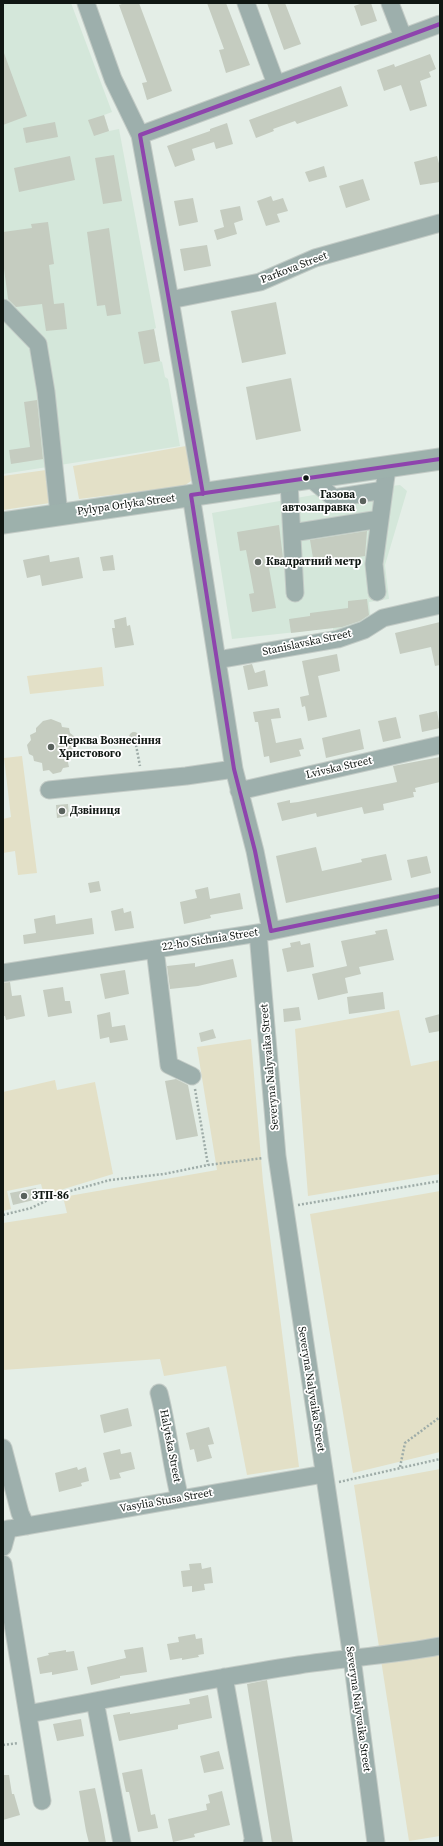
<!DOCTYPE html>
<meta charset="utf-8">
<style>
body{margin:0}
#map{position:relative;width:443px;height:1846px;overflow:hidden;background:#e4eee7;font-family:"Source Serif 4",serif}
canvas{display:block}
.frame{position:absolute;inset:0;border:4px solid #101713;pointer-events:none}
</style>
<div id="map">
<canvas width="443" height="1846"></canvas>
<div class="frame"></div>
</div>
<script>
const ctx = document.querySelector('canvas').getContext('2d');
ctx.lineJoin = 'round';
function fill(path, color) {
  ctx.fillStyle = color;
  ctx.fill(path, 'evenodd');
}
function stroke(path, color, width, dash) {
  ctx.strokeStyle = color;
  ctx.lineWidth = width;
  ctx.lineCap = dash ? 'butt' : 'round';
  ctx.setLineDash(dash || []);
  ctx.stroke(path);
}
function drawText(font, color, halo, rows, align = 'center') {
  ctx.font = font + ' "Source Serif 4",serif';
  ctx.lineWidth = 3.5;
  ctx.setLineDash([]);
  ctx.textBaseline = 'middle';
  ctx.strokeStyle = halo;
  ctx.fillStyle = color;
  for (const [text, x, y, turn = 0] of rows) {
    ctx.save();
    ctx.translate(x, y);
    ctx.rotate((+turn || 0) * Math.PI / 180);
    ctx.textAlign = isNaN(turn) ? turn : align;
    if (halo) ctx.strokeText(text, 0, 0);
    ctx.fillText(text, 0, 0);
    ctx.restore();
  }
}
fill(new Path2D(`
 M3,3H71L112,112L104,115L109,131L119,129L156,328L154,329L160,361L162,362L165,377L168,379L180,446L3,474Z
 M381,483L382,487L400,485L407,491L385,565L389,599L369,602L371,622L333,630V628L232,639L212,513Z`), '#d4e7da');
fill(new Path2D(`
 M186,446L191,481L184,486L79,499L73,466Z
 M46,470L50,503L3,510V476Z
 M102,667L104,686L30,694L27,676Z
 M22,756L37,873L18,875L15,851L3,853V819L11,817L4,758Z
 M399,1010L411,1066L440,1060V1174L308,1196L295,1029Z
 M251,1039L263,1182L299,1467L247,1475L226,1366L164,1376L160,1359L3,1370V1223L67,1213L63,1197L217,1170L197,1047Z
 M55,1080L57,1090L95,1082L113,1174L44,1195L41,1184L7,1191L11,1209L3,1211V1092Z
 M440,1191V1452L353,1473L310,1214Z
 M440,1469V1836L409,1841L354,1485Z`), '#e3e0c7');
fill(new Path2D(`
 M125,3H139L172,91L147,100L142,83L147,82L119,5Z
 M207,3H226L250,65L226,73L219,50L224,49Z
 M267,3H285L301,44L284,50Z
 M363,3H371L377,21L361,26L354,6Z
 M4,53L27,116L3,125V54Z
 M430,54L436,69L429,72L431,77L420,81L427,106L410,111L401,85L384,91L377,70L394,64L395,67Z
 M341,86L348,106L297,124L295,121L273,129L274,131L256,138L249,120Z
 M104,115L109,131L94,136L88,120Z
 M55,122L58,137L26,143L23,128Z
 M227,123L233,144L216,149L214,142L192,149L195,160L175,167L167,146L210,131V129Z
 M114,155L122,201L103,204L95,158Z
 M70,156L75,180L19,192L14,168Z
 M437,156L440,167V182L420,185L414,162Z
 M324,166L327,177L309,182L305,172Z
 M363,179L370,200L346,208L339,186Z
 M271,196L273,201L283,198L288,211L277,214L280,222L266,226L257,201Z
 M193,198L198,222L179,226L174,201Z
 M240,206L243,220L234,223L237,234L217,240L214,230L224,227L220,210Z
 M48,222L54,264L49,265L54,304L64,303L67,329L46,331L42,304L16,307L8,299L3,261V232L32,228L31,224Z
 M109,228L121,314L107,316L105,305L97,306L87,232Z
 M207,245L211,266L184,271L180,249Z
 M276,302L286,354L242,363L231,311Z
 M154,329L160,361L144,364L138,332Z
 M291,378L301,431L256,440L246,387Z
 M37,400L43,459L11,464L9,450L30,447L24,402Z
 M279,525L284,566L269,568L276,608L252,612L249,594L254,593L246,550L240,551L237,532Z
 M367,531L365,556L314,564L310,540Z
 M49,555L50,562L79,557L83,578L42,586L40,575L27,578L23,560Z
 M113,555L115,570L103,571L100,557Z
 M367,599L369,615L360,621L342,627L291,633L289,619L310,616V613L348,608V601Z
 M126,617L127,626L130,625L134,645L115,648L112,628H115L114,620Z
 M440,622V665L435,666L431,647L400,654L395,633Z
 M337,654L340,671L318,676L327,717L308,721L305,706L302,707L300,697L309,695L302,661Z
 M252,664L255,673L265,670L268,686L248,690L243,666Z
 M279,708L281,718L271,719L276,743L301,738L304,749L299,750L301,756L270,763L269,756L264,757L258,722H255L253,712Z
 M437,711L440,728L422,732L419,715Z
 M396,717L401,738L383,742L378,721Z
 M51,719L61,723L62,727L69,728L70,733L75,737L76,746L73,749L74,754L67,758L69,767L63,768L61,772L53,774L49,770L43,771L42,763L34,761L33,756L29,754L27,745L31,740L30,735L36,732V728L43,721Z
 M360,729L364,749L326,758L322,738Z
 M129 737a5 5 0 1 1 10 0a5 5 0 1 1-10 0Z
 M440,757V782L415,788L416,792H413L414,797L383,804L384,810L364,814L362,807L317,817L316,813L282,821L277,803L290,800V803L298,802L397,782L393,766Z
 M68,804L69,816L57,818L56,805Z
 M316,847L322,871L362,862L361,859L386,854L392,880L286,903L276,856Z
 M427,856L431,873L411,878L407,860Z
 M99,881L101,891L90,893L88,883Z
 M208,887L210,899L240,893L243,909L210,915L211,918L184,924L180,902L197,898L195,890Z
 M123,908L124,913L131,911L134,928L115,931L111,911Z
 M55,915L56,924L92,918L94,934L24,944L23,935L36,933L34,919Z
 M387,929L394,960L359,967L361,974L345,978L348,993L318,1000L312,974L347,966L341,941L376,934L375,931Z
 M300,941L301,945L310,943L314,967L287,972L282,949L291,947L290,943Z
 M233,959L237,977L198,986L170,989L167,966L195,963V967Z
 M125,970L129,994L105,999L100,974Z
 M10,982L12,996L21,995L25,1016L6,1020L5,1016H3V983Z
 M63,987L65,1001H70L72,1013L48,1017L43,990Z
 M383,992L385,1009L349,1014L347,997Z
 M299,1007L301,1020L284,1022L283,1009Z
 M110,1012L112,1027L125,1025L128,1040L110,1043L109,1037L100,1039L97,1015Z
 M440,1014V1031L429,1033L425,1018Z
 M213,1029L216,1038L201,1042L199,1033Z
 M176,1079L188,1085L198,1136L176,1140L165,1081Z
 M36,1188L38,1199L13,1205L10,1193Z
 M128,1408L132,1426L104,1433L100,1415Z
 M209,1427L214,1444L208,1445L212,1458L197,1462L194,1449L190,1450L186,1433Z
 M120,1449L121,1454L131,1452L135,1469L119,1473L121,1478L110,1480L103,1453Z
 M77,1467L78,1470L86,1467L89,1481L81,1483L82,1486L59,1492L55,1473Z
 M201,1563L202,1569L211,1567L213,1583L204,1584L205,1590L192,1592V1586L183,1587L181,1571L190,1570L189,1564Z
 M195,1634L196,1639L202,1638L204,1654L198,1655L199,1657L182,1660V1658L170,1660L167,1644L179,1642L178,1637Z
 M143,1647L147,1672L120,1676V1678L91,1685L87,1667L126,1658L124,1650Z
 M66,1650V1652L74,1651L78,1670L52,1675V1672L40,1674L37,1658L49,1655L48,1653Z
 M267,1680L293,1843H272L247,1684Z
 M208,1695L212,1718L178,1725V1729L119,1741L113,1715L130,1712V1714L190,1704L189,1699Z
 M81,1719L84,1736L57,1741L53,1724Z
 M219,1751L224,1769L204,1773L200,1756Z
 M142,1769L151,1815L155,1814L158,1828L138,1832L129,1792H126L122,1773Z
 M3,1775H9L12,1794H14L20,1815L3,1820Z
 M95,1788L101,1815L106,1843H89L86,1831L79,1791Z
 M222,1791L230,1825L194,1834L195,1837L173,1842L168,1819L207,1810L206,1804L210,1803L208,1795Z`), '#c5ccc0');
const minor = new Path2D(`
 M86,3L113,79L140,135L170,300L203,494
 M246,3L276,84
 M390,3L403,37
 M140,135L440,24
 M170,300L260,282L315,258L440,223
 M3,308L38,344L46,392L59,514
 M310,478L334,498L384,490
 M289,482L295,593
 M191,495L234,769L255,851L271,931
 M292,533L380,519
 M377,592L374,564L387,468
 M217,660L338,639L364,630L383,618L440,605
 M49,790L186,776L234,769
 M239,791L440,745
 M258,933L277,1156L352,1658L376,1843
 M155,949L169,1065L192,1076
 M3,973L271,931L440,896
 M159,1393C168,1428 171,1464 180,1499
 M3,1448L20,1513L26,1526
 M3,1530L324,1474
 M3,1547L8,1529
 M3,1564L42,1801
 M224,1677L254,1843H252
 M95,1701L122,1843
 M28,1714C118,1697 208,1679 299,1665C346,1658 393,1655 440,1646`);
const major = new Path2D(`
 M3,523L440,459`);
stroke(minor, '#c3cbc6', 19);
stroke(major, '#c3cbc6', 23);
stroke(new Path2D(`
 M136,745L140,766
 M195,1089L208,1165
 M298,1205L440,1181
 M3,1215L31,1208L63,1193L110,1180L164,1174L208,1165L263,1158
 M400,1467L405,1443L440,1417
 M339,1482L440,1459
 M3,1745L18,1743`), '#9eaca8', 2.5, [2, 2]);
stroke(minor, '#9dafac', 17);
stroke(major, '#9db1ac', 21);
stroke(new Path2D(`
 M140,135L203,494
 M140,135L440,24
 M440,459L191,495L234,769L255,851L271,931L440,896`), '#8e44ad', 4);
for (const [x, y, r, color] of [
 [306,478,3.5,"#101713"],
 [363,501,4,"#5a625d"],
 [258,562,4,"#5a625d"],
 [51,747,4,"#5a625d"],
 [62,811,4,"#5a625d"],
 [24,1196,4,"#5a625d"]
]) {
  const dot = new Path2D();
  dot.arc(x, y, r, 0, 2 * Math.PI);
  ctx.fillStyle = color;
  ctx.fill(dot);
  stroke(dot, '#fff', 1.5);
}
drawText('11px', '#101713', '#fff', [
 ["Parkova Street",294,268,-21],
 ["Pylypa Orlyka Street",126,505,-8],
 ["Stanislavska Street",307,643,-12],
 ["Lvivska Street",339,768,-13],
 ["22-ho Sichnia Street",210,940,-9],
 ["Severyna Nalyvaika Street",270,1067,-95],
 ["Severyna Nalyvaika Street",311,1389,81],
 ["Halytska Street",170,1446,79],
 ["Vasylia Stusa Street",166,1501,-10],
 ["Severyna Nalyvaika Street",358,1709,82]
]);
drawText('bold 11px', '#101713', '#fff', [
 ["Газова",355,495,"right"],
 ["автозаправка",355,508,"right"],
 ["Квадратний метр",266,562],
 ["Церква Вознесіння",59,741],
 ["Христового",59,754],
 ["Дзвіниця",70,811],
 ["ЗТП-86",32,1196]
], 'left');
</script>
